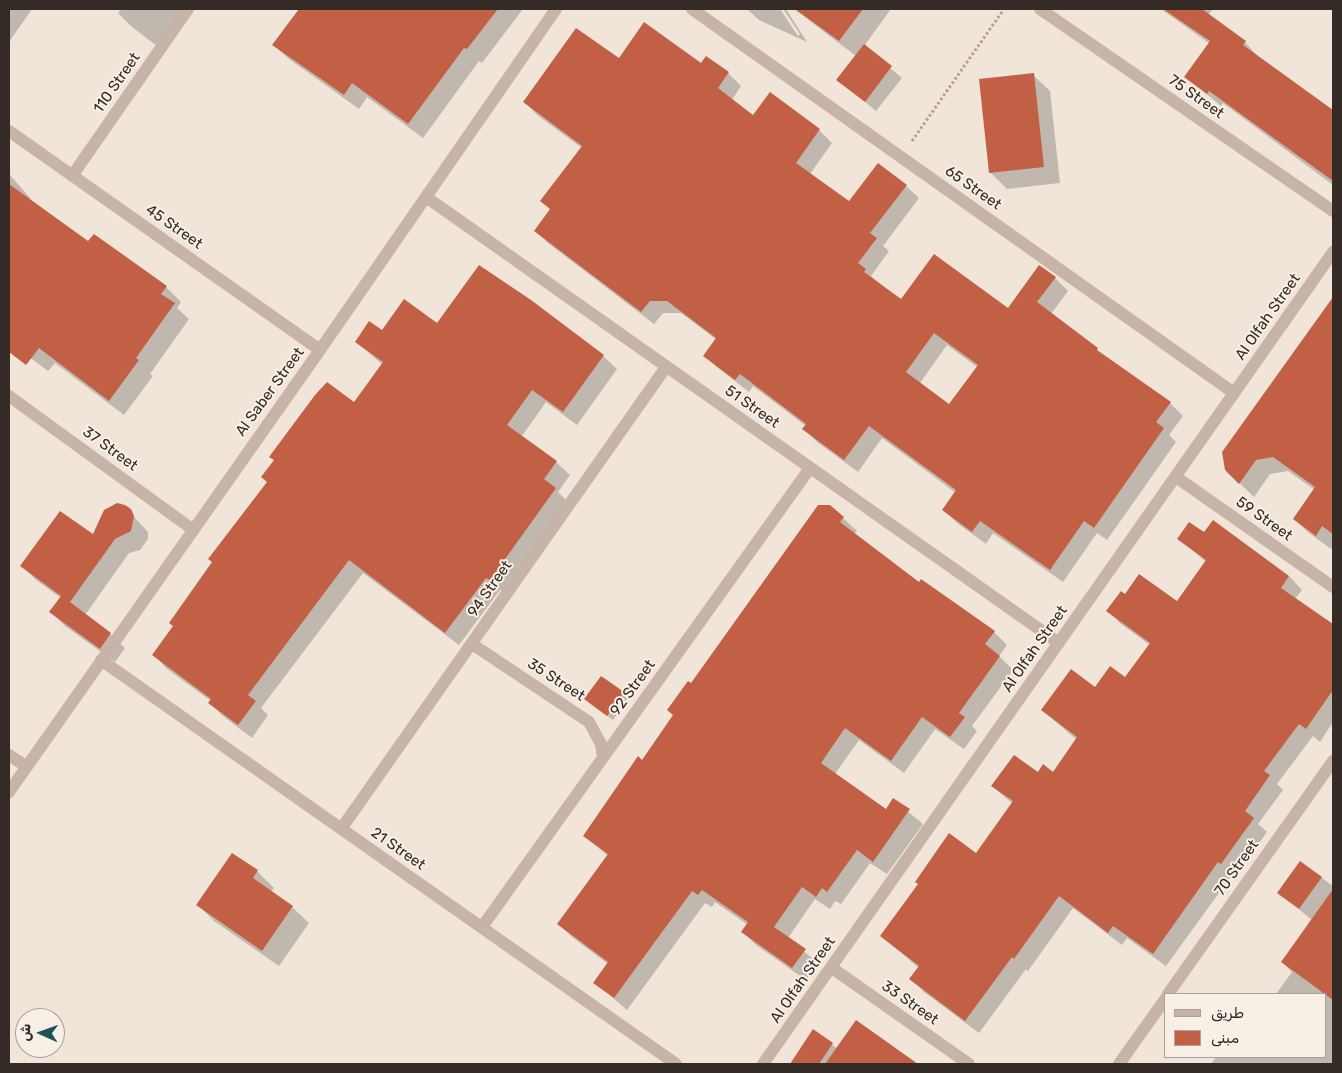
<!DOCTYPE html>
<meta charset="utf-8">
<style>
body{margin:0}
#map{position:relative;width:1342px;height:1073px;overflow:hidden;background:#f1e5da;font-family:Rubik,Vazirmatn,sans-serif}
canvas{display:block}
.frame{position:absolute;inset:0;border:10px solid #342b27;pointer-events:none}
.legend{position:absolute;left:1164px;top:993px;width:162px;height:65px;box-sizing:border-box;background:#f8efe6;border:1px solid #aaa19a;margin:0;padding:6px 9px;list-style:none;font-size:15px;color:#342b27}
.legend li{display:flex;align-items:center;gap:10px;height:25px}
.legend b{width:25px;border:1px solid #aaa19a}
.north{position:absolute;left:15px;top:1008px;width:50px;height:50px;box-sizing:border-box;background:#f8efe6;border:1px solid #aaa19a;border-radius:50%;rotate:272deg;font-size:14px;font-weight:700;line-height:20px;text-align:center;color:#342b27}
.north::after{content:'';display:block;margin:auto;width:18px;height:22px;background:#1e5355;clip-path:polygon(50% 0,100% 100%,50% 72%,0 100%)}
</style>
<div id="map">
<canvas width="1342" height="1073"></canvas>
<div class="frame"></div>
<ul class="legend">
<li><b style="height:6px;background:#c8b4a6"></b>طريق</li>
<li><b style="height:14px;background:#c26046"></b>مبنى</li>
</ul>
<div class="north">ش</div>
</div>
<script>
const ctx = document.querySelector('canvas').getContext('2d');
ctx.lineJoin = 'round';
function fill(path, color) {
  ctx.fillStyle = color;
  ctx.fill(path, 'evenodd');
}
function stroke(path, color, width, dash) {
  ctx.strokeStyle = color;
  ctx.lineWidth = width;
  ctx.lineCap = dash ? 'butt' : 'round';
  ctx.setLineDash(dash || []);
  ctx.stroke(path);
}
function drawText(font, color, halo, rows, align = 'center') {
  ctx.font = font + ' Rubik,sans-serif';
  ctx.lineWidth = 4;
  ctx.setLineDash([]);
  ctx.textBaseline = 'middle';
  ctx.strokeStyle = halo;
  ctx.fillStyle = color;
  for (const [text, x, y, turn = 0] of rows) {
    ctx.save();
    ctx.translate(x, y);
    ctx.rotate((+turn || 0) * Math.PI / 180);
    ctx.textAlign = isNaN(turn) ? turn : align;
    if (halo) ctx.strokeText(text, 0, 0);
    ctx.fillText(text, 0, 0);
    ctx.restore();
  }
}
fill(new Path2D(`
 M9,9H32L9,42Z
 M121,9H184L157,46L132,27L118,13Z
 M300,9H523L482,63L479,61L423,138L367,97L359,109L289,59L274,45Z
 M747,9H780L798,36L800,34L783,9H786L807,42L759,20Z
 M794,9H891L864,46L902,78L876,111L838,79L856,56Z
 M1161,9H1213L1208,15L1245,42L1258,57L1333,112V185L1223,103L1221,106L1186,77L1210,44Z
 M619,60L701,64L728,73L741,86L732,100L754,117L819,130L832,143L810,174L850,203L906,186L919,198L883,246L889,251L871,276L901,301L1008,309L1055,278L1068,291L1051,314L1108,360L1170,403L1183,416L1169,435L1176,442L1107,540L1097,533L1063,582L993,533L986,544L957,523L944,510L956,493L882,438L858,472L817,442L804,429L806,426L753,386L749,392L718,368L705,355L717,340L681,313H663L654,324L548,243L535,230L551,210L542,201L582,148L537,115L525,102ZM947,345L977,367L949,405L920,383Z
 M1033,75L1050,91L1060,183L1007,189L990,172Z
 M9,174L31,199L30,201L88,243L166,287L181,302L177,308L189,319L150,374L153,376L124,415L55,363L48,371L9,342Z
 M1333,299V545L1331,549L1309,533L1294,519L1315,490L1288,471L1270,474L1254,497L1226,470L1223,452Z
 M438,325L603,356L617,369L577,425L546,402L522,436L556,462L570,475L558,492L569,503L504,593L500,590L459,645L363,573L261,708L268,715L252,738L223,716L210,703L211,701L167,669L154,655L354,404L383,365L356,342L382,332Z
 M124,506L148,532V539L140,550L129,553L85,615L110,634L125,648L115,662L65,626L51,612L61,598L36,580L22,566L94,536Z
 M843,518L857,531L854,534L919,584L994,632L1007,645L999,656L1013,670L972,726L977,731L964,749L935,729L904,773L859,740L835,774L886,810L894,800L923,824L887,874L870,863L841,904L835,901L830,909L815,899L788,938L818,963L806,980L756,945L743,932L748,925L715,902L712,907L705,903L627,1010L595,982L608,964L572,937L559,924L608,856L584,836L643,761L674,716L691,685Z
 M1204,534L1289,576L1302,590L1295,599L1333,625V722L1320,742L1313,736L1277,784L1283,790L1258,824L1267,832L1235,877L1232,875L1166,966L1127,938L1122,945L1073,908L1028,971L1026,969L979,1033L924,992L911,979L919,968L881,936L977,854L1013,804L992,786L1038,773H1053L1077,740L1042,710L1125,679L1150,645L1121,624L1108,611L1125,595L1177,603L1206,562L1179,539Z
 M601,678L628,698L613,720L591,704Z
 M233,854L257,871L274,888L271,892L292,907L309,923L279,966L214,921L198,905Z
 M1300,862L1333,886V1064H1211L1216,1057H1326V994H1276L1292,972L1282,962L1312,920L1279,893Z
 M856,1022L916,1064H791L814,1031L838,1049Z`), '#0003');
fill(new Path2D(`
 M299,9H498L467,49L464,48L408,124L352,83L344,95L272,45Z
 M795,9H863L839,41Z
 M1163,9H1202L1246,41L1243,45L1333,110V181L1209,91L1207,94L1184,77L1210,41Z
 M644,22L701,63L706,56L729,72L718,88L753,115L770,92L820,129L796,163L849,201L878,163L907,185L870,233L877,238L858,263L866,269L864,272L901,299L934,254L1008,308L1039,265L1056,277L1037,302L1098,348L1097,350L1171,402L1156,422L1164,428L1094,528L1084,521L1050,570L980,521L972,532L942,510L956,490L869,426L844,460L802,429L806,424L740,374L735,380L703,356L716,338L667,301H650L641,312L534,231L550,209L540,201L582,146L523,102L576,28L619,58ZM934,333L978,365L949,404L906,372Z
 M864,44L892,66L865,102L836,80Z
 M1034,73L1044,167L989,173L979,79Z
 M9,184L88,241L94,234L167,286L161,294L175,303L136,358L139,360L109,401L39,348L26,365L9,352Z
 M479,265L531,300L604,355L563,412L532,390L507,425L557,461L544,479L556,488L490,580L486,578L445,633L349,560L248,695L256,701L238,725L208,703L211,699L152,655L173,626L169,623L212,562L208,559L267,482L261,477L274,460L269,457L315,395L327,382L354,402L383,362L355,342L369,321L382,330L404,299L437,323Z
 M1333,297V534L1322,526L1316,536L1293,519L1315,487L1273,457L1256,460L1239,484L1225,470L1222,452Z
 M117,503L125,505L131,509L134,516L131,531L115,539L70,602L111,633L100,649L49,612L61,596L20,566L60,511L93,534L104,510Z
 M818,505H830L844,517L840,522L919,582L921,579L995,631L985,644L1000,656L959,713L965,717L950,737L922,717L891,761L845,728L821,763L886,809L893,798L910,809L873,862L857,850L827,892L822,888L816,897L802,887L774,927L806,949L792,968L741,932L748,922L702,890L698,895L692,891L614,998L593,983L608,962L557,924L608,854L583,836L638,756L642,760L673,715L667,710L688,681L691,683Z
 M1213,520L1289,576L1281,588L1333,624V690L1306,729L1299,724L1264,771L1270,775L1245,811L1254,818L1221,864L1218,862L1153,954L1113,926L1108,933L1059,896L1014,959L1012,957L965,1021L909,979L919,966L880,936L918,884L915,882L949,833L976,853L1013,801L991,786L1014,755L1038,772L1043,764L1053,772L1077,737L1041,710L1071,669L1095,687L1110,666L1125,677L1150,643L1106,611L1121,591L1125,594L1139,574L1177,601L1206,560L1177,539L1189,522L1204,532Z
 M601,676L624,692L607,716L584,699Z
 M232,853L258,870L253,878L293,906L262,951L196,905Z
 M1300,861L1322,877L1299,909L1277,893Z
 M1333,889V1000L1281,962Z
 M856,1020L918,1064H825Z
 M813,1029L833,1043L819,1064H790Z`), '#c26046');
stroke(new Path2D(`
 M912,141L1004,9`), '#b49e90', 3, [2.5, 2.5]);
stroke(new Path2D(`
 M692,9L1234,393
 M1040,9L1333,211
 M9,131L320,350
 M72,176L188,9
 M426,197L1059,643
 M9,396L192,529
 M1176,477L1333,587
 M472,644L589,722L601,744L603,758
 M101,660L676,1064
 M9,755L27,767
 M9,792L320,350L556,9
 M341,829L666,367
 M482,927L810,468
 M832,968L969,1064
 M1168,994L1333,761
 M763,1064L1333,252
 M1119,1064L1166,998`), '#c8b4a6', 12);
drawText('15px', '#342b27', '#f8efe6', [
 ["110 Street",117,83,-55],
 ["75 Street",1196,97,35],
 ["65 Street",973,188,35],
 ["45 Street",174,227,35],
 ["Al Olfah Street",1268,317,-55],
 ["Al Saber Street",270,392,-54],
 ["51 Street",752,407,35],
 ["37 Street",110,449,36],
 ["59 Street",1264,519,35],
 ["94 Street",490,589,-55],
 ["Al Olfah Street",1035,649,-55],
 ["35 Street",556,680,33],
 ["92 Street",633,688,-54],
 ["21 Street",398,849,35],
 ["70 Street",1237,868,-55],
 ["Al Olfah Street",803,980,-55],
 ["33 Street",910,1003,35]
]);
</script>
